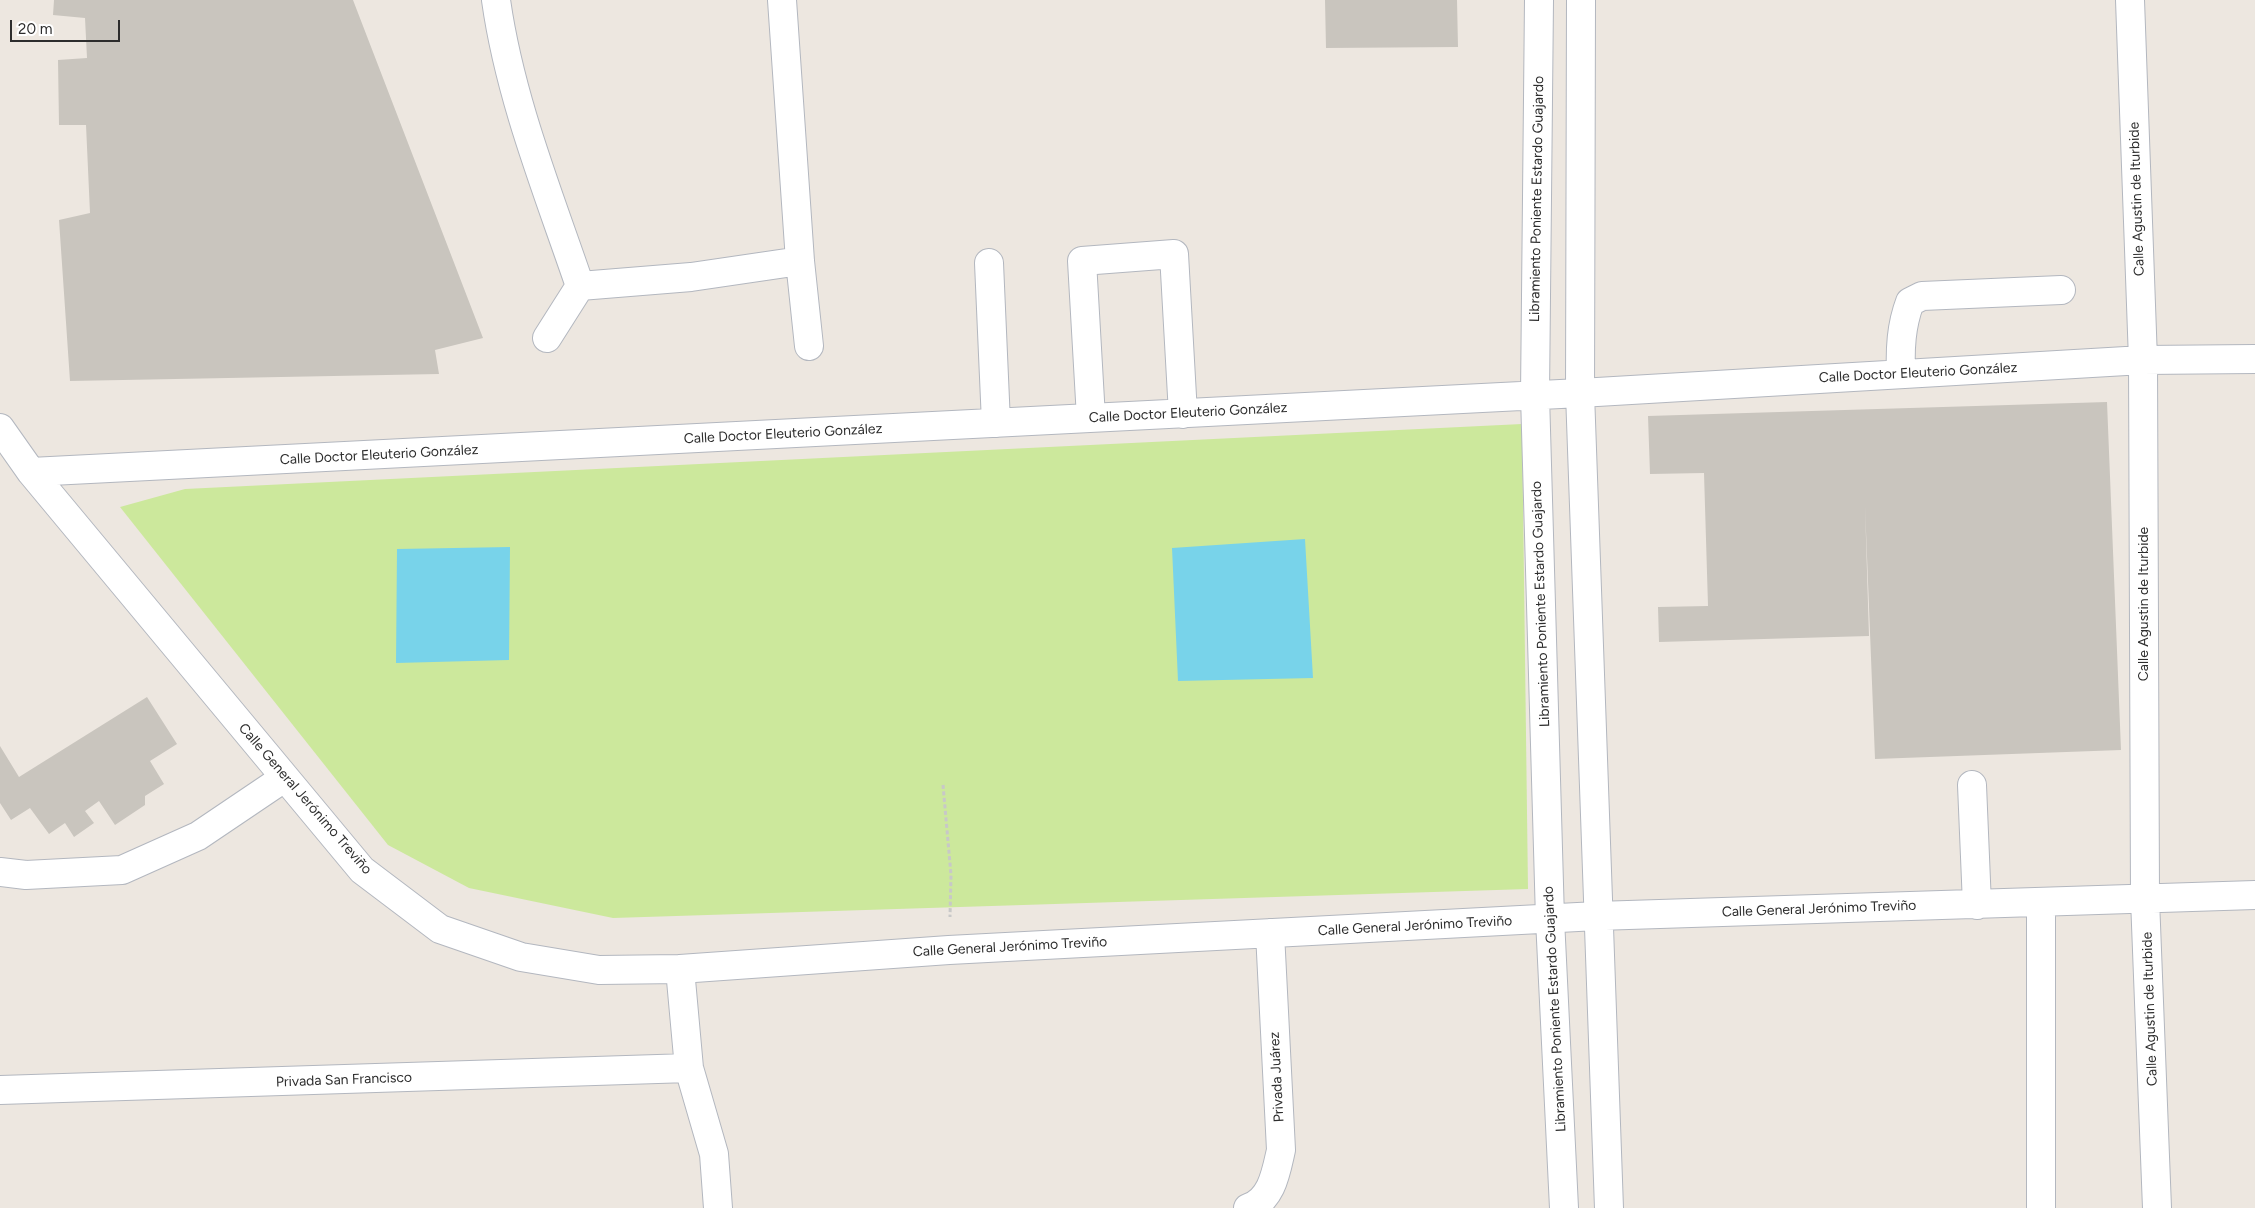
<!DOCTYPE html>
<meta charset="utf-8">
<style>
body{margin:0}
#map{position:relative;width:2255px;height:1208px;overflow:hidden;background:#ede7e0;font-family:Figtree,sans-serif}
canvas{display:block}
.scale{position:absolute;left:10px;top:20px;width:110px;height:22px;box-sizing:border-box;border:2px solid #2d2d2d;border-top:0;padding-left:6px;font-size:15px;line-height:18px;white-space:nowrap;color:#2d2d2d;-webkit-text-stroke:4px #fff;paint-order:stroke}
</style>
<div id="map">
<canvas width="2255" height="1208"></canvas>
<div class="scale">20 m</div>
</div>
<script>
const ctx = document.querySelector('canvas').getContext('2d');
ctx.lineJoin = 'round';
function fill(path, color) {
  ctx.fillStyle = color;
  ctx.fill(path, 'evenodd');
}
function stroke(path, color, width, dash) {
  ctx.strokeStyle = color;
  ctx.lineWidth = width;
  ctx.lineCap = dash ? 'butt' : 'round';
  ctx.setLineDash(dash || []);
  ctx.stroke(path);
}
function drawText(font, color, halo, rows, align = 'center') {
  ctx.font = font + ' Figtree,sans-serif';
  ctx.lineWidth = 5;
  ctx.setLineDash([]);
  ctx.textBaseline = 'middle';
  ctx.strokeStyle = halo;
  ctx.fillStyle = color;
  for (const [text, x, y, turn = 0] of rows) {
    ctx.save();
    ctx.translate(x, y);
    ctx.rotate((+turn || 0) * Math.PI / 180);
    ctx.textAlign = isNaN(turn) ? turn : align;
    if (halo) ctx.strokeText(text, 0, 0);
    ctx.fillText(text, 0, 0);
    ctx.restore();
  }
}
fill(new Path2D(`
 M1522,424L1528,889L613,918L469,888L388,845L120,507L185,489Z`), '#cce89c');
fill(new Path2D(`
 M1305,539L1313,678L1178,681L1172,548Z
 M510,547L509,660L396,663L397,549Z`), '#78d3ea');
fill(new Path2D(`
 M54,0H353L483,338L435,350L439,374L70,381L59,220L90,213L86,125H59L58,60L87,58L85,18L53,15Z
 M1325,0H1457L1458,47L1326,48Z
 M2107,402L2121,750L1875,759L1865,506L1869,636L1659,642L1658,607L1708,606L1704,473L1650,474L1648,416Z
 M147,697L177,744L150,761L164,784L145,796V805L115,825L99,801L85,811L94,823L74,837L65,823L49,834L30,808L11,820L0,803V746L19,777Z`), '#c9c5be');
const minor = new Path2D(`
 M496,0C510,99 548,192 580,286
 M782,0L800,261L809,346
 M1539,0L1535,395L1550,919L1564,1208
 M1581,0L1580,393L1609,1208
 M2130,0L2143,360L2145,899L2157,1208
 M989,263L996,423
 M580,286L691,277L800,261
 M547,338L580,286
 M1901,374C1900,349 1901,326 1910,302L1922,296L2061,290
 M1091,418L1082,261L1174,254L1183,414
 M0,428L31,472L362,870L440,929L521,957L599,970L680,969L949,950L1597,916L2255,895
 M31,472L1580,393L2143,360L2255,359
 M1972,785L1977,905
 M0,872L26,875L122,870L198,836L284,778
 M680,969L689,1068L714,1154L718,1208
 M0,1090L689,1068
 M1248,1208C1272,1200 1276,1172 1281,1150L1270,933
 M2041,1208V902`);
stroke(minor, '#b3b7bf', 30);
stroke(new Path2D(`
 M943,785L951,875L950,917`), '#c8c8c8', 3, [4, 2.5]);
stroke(minor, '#fff', 28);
drawText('14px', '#2d2d2d', '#fff', [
 ["Libramiento Poniente Estardo Guajardo",1537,199,-89],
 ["Calle Agustin de Iturbide",2137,199,-92],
 ["Calle Doctor Eleuterio González",1918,373,-3],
 ["Calle Doctor Eleuterio González",1188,413,-3],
 ["Calle Doctor Eleuterio González",783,434,-3],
 ["Calle Doctor Eleuterio González",379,455,-3],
 ["Libramiento Poniente Estardo Guajardo",1541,604,-92],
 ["Calle Agustin de Iturbide",2144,604,-90],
 ["Calle General Jerónimo Treviño",305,799,49],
 ["Calle General Jerónimo Treviño",1819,909,-2],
 ["Calle General Jerónimo Treviño",1415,926,-3],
 ["Calle General Jerónimo Treviño",1010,947,-3],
 ["Libramiento Poniente Estardo Guajardo",1555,1009,-93],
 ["Calle Agustin de Iturbide",2150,1009,-92],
 ["Privada Juárez",1277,1077,-93],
 ["Privada San Francisco",344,1080,-2]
]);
</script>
